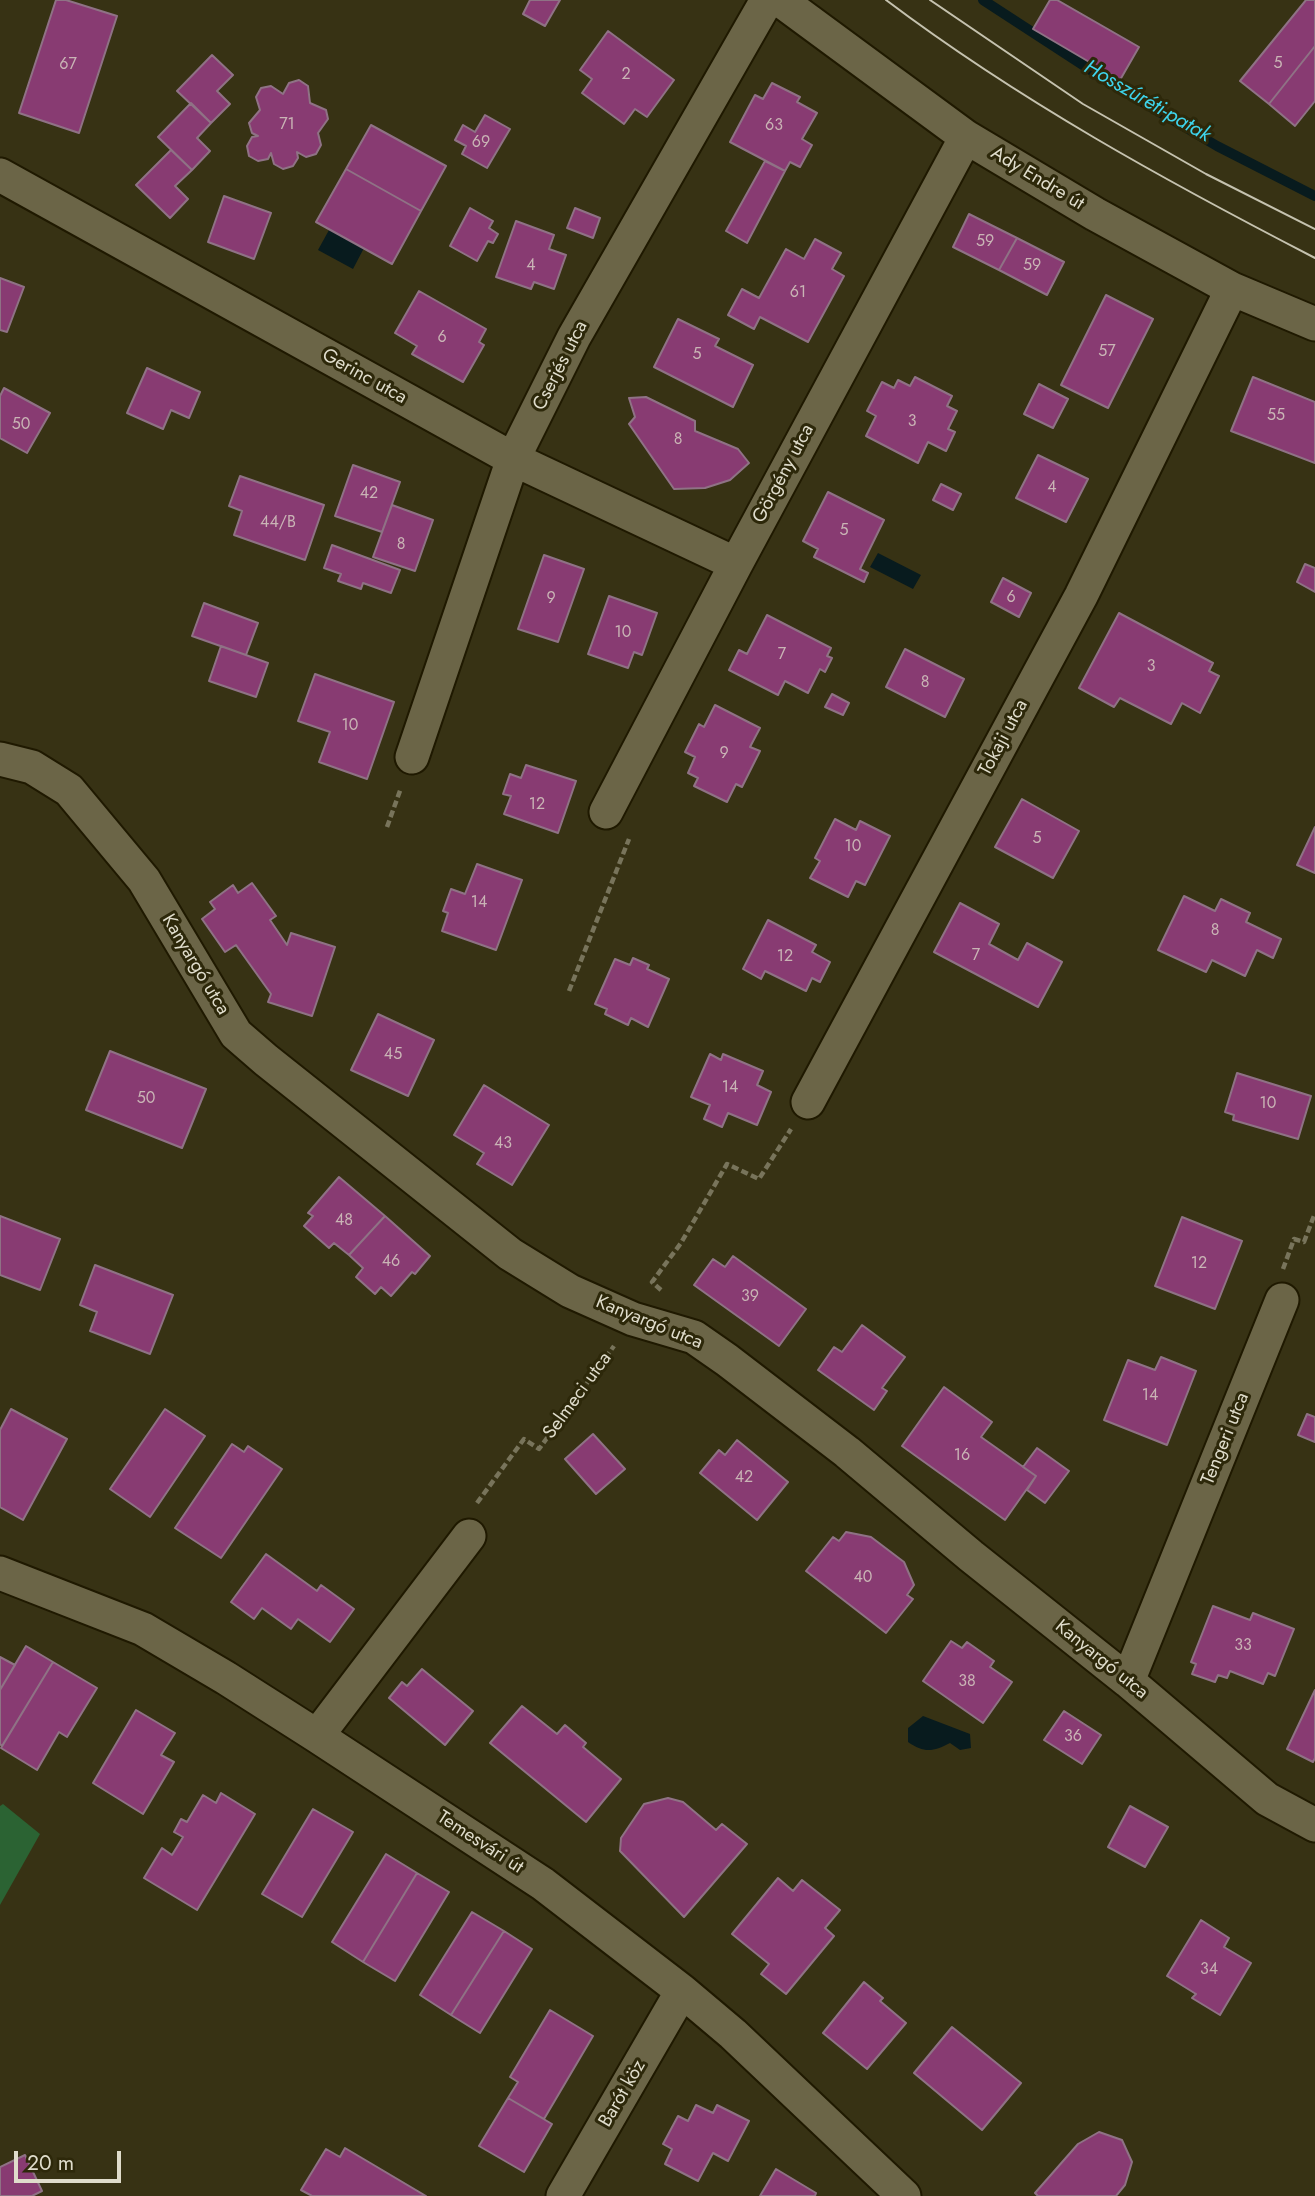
<!DOCTYPE html>
<meta charset="utf-8">
<style>
body{margin:0}
#map{position:relative;width:1315px;height:2196px;overflow:hidden;background:#373214;font-family:Jost,sans-serif}
canvas{display:block}
.scale{position:absolute;left:14px;top:2151px;width:107px;height:32px;box-sizing:border-box;border:4px solid #dfdccb;border-top:0;padding-left:9px;font-size:21px;line-height:24px;white-space:nowrap;color:#dfdccb;-webkit-text-stroke:5px #2d280a;paint-order:stroke}
</style>
<div id="map">
<canvas width="1315" height="2196"></canvas>
<div class="scale">20 m</div>
</div>
<script>
const ctx = document.querySelector('canvas').getContext('2d');
ctx.lineJoin = 'round';
function fill(path, color) {
  ctx.fillStyle = color;
  ctx.fill(path, 'evenodd');
}
function stroke(path, color, width, dash) {
  ctx.strokeStyle = color;
  ctx.lineWidth = width;
  ctx.lineCap = dash ? 'butt' : 'round';
  ctx.setLineDash(dash || []);
  ctx.stroke(path);
}
function drawText(font, color, halo, rows, align = 'center') {
  ctx.font = font + ' Jost,sans-serif';
  ctx.lineWidth = 6;
  ctx.setLineDash([]);
  ctx.textBaseline = 'middle';
  ctx.strokeStyle = halo;
  ctx.fillStyle = color;
  for (const [text, x, y, turn = 0] of rows) {
    ctx.save();
    ctx.translate(x, y);
    ctx.rotate((+turn || 0) * Math.PI / 180);
    ctx.textAlign = isNaN(turn) ? turn : align;
    if (halo) ctx.strokeText(text, 0, 0);
    ctx.fillText(text, 0, 0);
    ctx.restore();
  }
}
fill(new Path2D(`
 M3,1804L40,1834L0,1905V1806Z`), '#2b6333');
fill(new Path2D(`
 M329,230L364,248L353,269L318,250Z
 M878,553L921,575L913,589L870,567Z
 M923,1716L970,1734L971,1748L960,1750L950,1743C933,1752 924,1753 908,1742V1728Z`), '#081b1e');
stroke(new Path2D(`
 M983,0L1112,84L1217,146L1315,196`), '#081b1e', 10);
const building = new Path2D(`
 M56,0H66L117,16L79,133L19,113Z
 M530,0H560L545,26L523,14Z
 M1050,0H1057L1139,47L1120,80L1033,29Z
 M1306,0H1315V46L1269,104L1240,81Z
 M608,31L674,80L647,117L635,109L624,124L582,93L592,79L580,70Z
 M1315,46V101L1295,126L1269,104Z
 M212,55L233,75L217,91L230,104L211,123L177,91Z
 M299,80L308,86L310,103L326,110L328,119L318,133L321,145L316,154L306,157L297,152L298,158L293,166L283,169L274,164L271,153L268,159L258,161L249,156L247,146L252,137L258,136L252,133L249,123L260,110L256,97L261,88L271,86L283,94L289,83Z
 M772,83L800,97L797,102L817,113L802,139L812,145L800,167L790,162L785,171L730,142L755,95L763,99Z
 M191,103L211,123L197,138L210,151L192,170L158,137Z
 M485,115L510,129L487,168L462,154L466,146L455,140L463,125L475,132Z
 M371,125L446,166L421,211L346,169Z
 M171,150L192,170L175,186L188,199L170,218L136,185Z
 M765,161L785,171L747,243L726,231Z
 M346,169L421,211L392,264L316,222Z
 M224,196L271,213L254,259L208,242Z
 M470,208L493,221L489,228L498,234L493,243L488,241L477,261L450,246Z
 M575,208L600,218L593,238L567,228Z
 M969,214L1017,238L999,270L953,247Z
 M516,221L554,235L549,249L566,255L554,289L534,282L531,289L496,277Z
 M1017,238L1064,262L1047,295L999,270Z
 M815,239L841,253L832,269L844,276L808,342L760,317L754,329L728,315L742,289L759,298L786,249L804,259Z
 M0,278L24,287L7,332L0,330Z
 M419,291L486,329L479,342L484,345L463,382L412,354L417,346L395,333Z
 M1106,295L1153,319L1108,408L1061,385Z
 M678,319L719,339L715,346L753,365L733,407L654,367Z
 M147,368L200,392L189,418L171,410L163,429L127,413Z
 M915,377L952,396L947,406L957,411L948,429L955,432L946,451L928,442L918,463L866,436L876,416L867,411L882,382L894,388L898,380L910,386Z
 M1253,377L1315,402V463L1231,431Z
 M1039,384L1068,399L1053,428L1024,414Z
 M4,388L50,413L27,453L0,438V396Z
 M646,397L695,421V431L738,449L749,463L730,480L705,488L674,489L629,424L635,417L629,398Z
 M1038,455L1088,479L1066,522L1016,498Z
 M353,465L400,482L382,532L335,516Z
 M240,476L324,505L305,560L234,535L242,511L229,506Z
 M941,484L961,494L953,510L933,500Z
 M828,492L884,520L860,569L868,573L864,582L814,557L818,549L803,541Z
 M392,505L433,520L415,571L373,557Z
 M332,545L400,570L391,593L363,583L361,589L338,581L341,574L324,568Z
 M544,555L584,569L558,642L518,629Z
 M1305,564L1315,568V592L1297,582Z
 M1003,578L1031,593L1019,617L991,602Z
 M609,596L657,613L642,655L634,652L628,668L588,654Z
 M204,603L258,623L246,655L192,636Z
 M1119,613L1213,663L1209,671L1219,676L1200,713L1182,703L1171,724L1120,698L1114,707L1079,688Z
 M767,615L831,648L827,656L832,658L825,672L820,669L808,693L785,681L778,695L729,670L739,650L747,654Z
 M221,646L268,663L256,697L209,681Z
 M905,649L964,679L945,717L886,687Z
 M315,674L394,702L367,779L319,762L330,732L298,721Z
 M832,694L849,703L843,715L825,707Z
 M715,705L760,728L750,747L760,751L742,787L736,784L727,802L694,786L698,778L688,773L695,757L685,752L699,724L704,727Z
 M526,765L576,781L558,833L504,814L511,796L503,794L510,774L521,778Z
 M1022,799L1079,831L1053,878L995,847Z
 M835,819L856,830L860,821L890,836L865,885L856,881L848,897L810,878L820,861L815,858Z
 M1315,827V873L1297,865Z
 M477,864L522,880L496,950L442,931L448,913L443,911L451,889L465,894Z
 M252,883L276,916L270,920L287,945L291,933L335,947L312,1016L268,1002L271,994L236,945L225,952L202,919L215,909L210,902L233,885L238,893Z
 M1184,896L1215,911L1221,899L1250,913L1246,922L1281,939L1273,958L1257,950L1245,976L1212,960L1206,972L1158,950Z
 M960,903L999,924L989,944L1018,960L1027,943L1062,962L1038,1007L934,952Z
 M768,920L816,945L812,952L830,962L820,982L812,978L806,991L765,971L761,979L743,969Z
 M633,958L649,965L647,969L669,979L648,1027L631,1018L628,1025L605,1014L607,1009L595,1004L615,959L630,965Z
 M378,1014L434,1040L408,1096L351,1070Z
 M110,1051L206,1089L182,1148L86,1110Z
 M710,1054L721,1060L723,1054L763,1071L757,1085L771,1092L757,1125L728,1113L722,1127L704,1119L710,1105L691,1097Z
 M1237,1073L1311,1096L1298,1139L1233,1120L1234,1115L1225,1112Z
 M484,1085L549,1125L512,1185L477,1164L484,1153L454,1135Z
 M339,1177L385,1216L349,1255L334,1243L329,1248L304,1226L313,1216L308,1213Z
 M0,1216L60,1239L40,1290L0,1275Z
 M385,1216L430,1256L415,1274L412,1272L391,1296L381,1287L375,1294L356,1277L363,1268L349,1255Z
 M1182,1217L1242,1241L1215,1309L1155,1286Z
 M733,1256L806,1309L779,1346L694,1285L713,1259L725,1267Z
 M95,1265L173,1295L150,1354L90,1331L97,1312L80,1305Z
 M862,1325L905,1357L882,1388L887,1391L874,1410L818,1370L834,1347L842,1352Z
 M1161,1357L1196,1371L1167,1445L1104,1420L1128,1360L1155,1370Z
 M944,1387L992,1422L981,1437L1036,1476L1005,1520L902,1446Z
 M11,1409L67,1439L23,1520L0,1507V1430Z
 M165,1409L205,1436L150,1517L110,1489Z
 M1307,1414L1315,1417V1442L1298,1435Z
 M593,1434L625,1469L596,1494L565,1459Z
 M737,1440L788,1482L757,1520L700,1473L719,1450L725,1455Z
 M232,1444L244,1452L248,1446L282,1469L221,1558L175,1528Z
 M1037,1448L1069,1471L1045,1503L1027,1490L1036,1476L1023,1467Z
 M846,1532L871,1537L904,1562L914,1585L907,1595L913,1599L886,1633L806,1571L833,1537L839,1541Z
 M266,1554L317,1591L321,1585L354,1609L330,1642L298,1619L291,1629L262,1608L254,1619L231,1602Z
 M1213,1606L1250,1620L1253,1613L1294,1629L1275,1676L1268,1673L1263,1684L1230,1671L1227,1678L1218,1675L1215,1682L1192,1674L1196,1664L1191,1662Z
 M951,1641L962,1648L967,1642L994,1661L990,1667L1012,1682L983,1723L923,1681Z
 M26,1646L53,1662L2,1746L0,1744V1690Z
 M0,1657L15,1665L0,1690Z
 M53,1662L97,1688L67,1737L59,1732L37,1770L1,1748Z
 M422,1669L473,1711L445,1745L389,1698L402,1682L407,1686Z
 M1315,1690V1758L1313,1762L1287,1749Z
 M522,1706L557,1734L565,1725L586,1743L583,1747L621,1779L586,1822L490,1743Z
 M136,1710L175,1733L161,1755L174,1762L143,1814L93,1783Z
 M1064,1711L1101,1735L1082,1764L1044,1740Z
 M221,1793L255,1814L197,1910L144,1878L162,1848L172,1855L183,1837L174,1832L181,1819L187,1822L203,1795L216,1803Z
 M668,1798L683,1802L716,1830L722,1824L747,1844L684,1917L620,1851L621,1838L644,1804Z
 M1130,1806L1168,1827L1145,1867L1108,1847Z
 M313,1809L353,1832L302,1917L262,1894Z
 M386,1854L417,1873L363,1962L332,1942Z
 M417,1873L449,1892L395,1981L363,1962Z
 M778,1878L793,1891L802,1880L840,1910L825,1928L834,1936L786,1994L761,1974L769,1964L732,1934Z
 M472,1912L504,1931L451,2015L420,1995Z
 M1201,1920L1229,1938L1224,1947L1251,1963L1220,2015L1192,1998L1196,1994L1167,1976Z
 M504,1931L532,1949L480,2033L451,2015Z
 M864,1982L883,1998L880,2001L906,2023L867,2069L823,2033Z
 M550,2010L593,2036L544,2119L508,2098L518,2082L510,2077Z
 M952,2027L1021,2083L982,2130L914,2073Z
 M508,2098L552,2124L524,2172L479,2146Z
 M696,2105L713,2113L717,2105L749,2121L728,2161L713,2153L698,2181L665,2164L672,2149L663,2144L678,2116L688,2121Z
 M1099,2132L1122,2140L1132,2162L1125,2185L1116,2196H1038L1035,2193L1078,2144Z
 M345,2148L426,2196H312L301,2190L326,2149L340,2157Z
 M25,2155L42,2191L32,2196H0V2167Z
 M776,2169L816,2193L815,2196H760Z`);
fill(building, '#883b72');
stroke(building, '#8f7285', 2);
const minor = new Path2D(`
 M780,0L966,137L1095,214L1232,289L1315,324
 M0,175L513,459L736,564
 M412,757L513,459L574,337L767,0
 M0,759L32,767L69,790L144,880L236,1034L266,1060L510,1254L570,1291L633,1319L694,1337L727,1360L847,1452L971,1556L1128,1681L1267,1799L1315,1825
 M606,812L736,564L966,137
 M808,1102L1081,596L1232,289
 M0,1573L143,1629L226,1678L317,1736L543,1884L682,1991L733,2034L904,2196
 M1128,1681L1282,1300
 M317,1736L469,1536
 M563,2196L682,1991`);
stroke(minor, '#1f1900', 37);
stroke(new Path2D(`
 M387,827L401,788
 M569,991L629,839
 M1283,1269L1294,1239L1304,1242L1315,1213
 M661,1290L652,1282L681,1243L727,1164L759,1179L791,1129
 M477,1503L524,1439L539,1449L614,1346`), '#78745b', 4.5, [7, 3.5]);
stroke(minor, '#6b6547', 33);
stroke(new Path2D(`
 M886,0C1020,101 1166,181 1315,258
 M930,0L1083,104L1206,174L1315,229`), '#c5c2af', 2);
drawText('16px', '#c9b4b5', null, [
 ["5",1278,64],
 ["67",68,65],
 ["2",626,75],
 ["71",287,125],
 ["63",774,126],
 ["69",481,143],
 ["59",985,242],
 ["4",531,266],
 ["59",1032,266],
 ["61",798,293],
 ["6",442,338],
 ["57",1107,352],
 ["5",697,355],
 ["55",1276,416],
 ["3",912,422],
 ["50",21,425],
 ["8",678,440],
 ["4",1052,488],
 ["42",369,494],
 ["44/B",278,523],
 ["5",844,531],
 ["8",401,545],
 ["6",1011,598],
 ["9",551,599],
 ["10",623,633],
 ["7",782,655],
 ["3",1151,667],
 ["8",925,683],
 ["10",350,726],
 ["9",724,754],
 ["12",537,805],
 ["5",1037,839],
 ["10",853,847],
 ["14",479,903],
 ["8",1215,931],
 ["7",976,956],
 ["12",785,957],
 ["45",393,1055],
 ["14",730,1088],
 ["50",146,1099],
 ["10",1268,1104],
 ["43",503,1144],
 ["48",344,1221],
 ["46",391,1262],
 ["12",1199,1264],
 ["39",750,1297],
 ["14",1150,1396],
 ["16",962,1456],
 ["42",744,1478],
 ["40",863,1578],
 ["33",1243,1646],
 ["38",967,1682],
 ["36",1073,1737],
 ["34",1209,1970]
]);
drawText('19px', '#dfdccb', '#2d280a', [
 ["Ady Endre út",1037,179,31],
 ["Cserjés utca",561,366,-63],
 ["Gerinc utca",364,377,29],
 ["Görgény utca",784,474,-62],
 ["Tokaji utca",1004,738,-62],
 ["Kanyargó utca",195,965,59],
 ["Kanyargó utca",649,1323,22],
 ["Selmeci utca",578,1396,-54],
 ["Tengeri utca",1226,1439,-68],
 ["Kanyargó utca",1101,1660,39],
 ["Temesvári út",480,1843,33],
 ["Barót köz",623,2094,-60]
]);
drawText('italic 21px', '#3ed4ec', '#2d280a', [
 ["Hosszúréti-patak",1147,102,30]
]);
</script>
